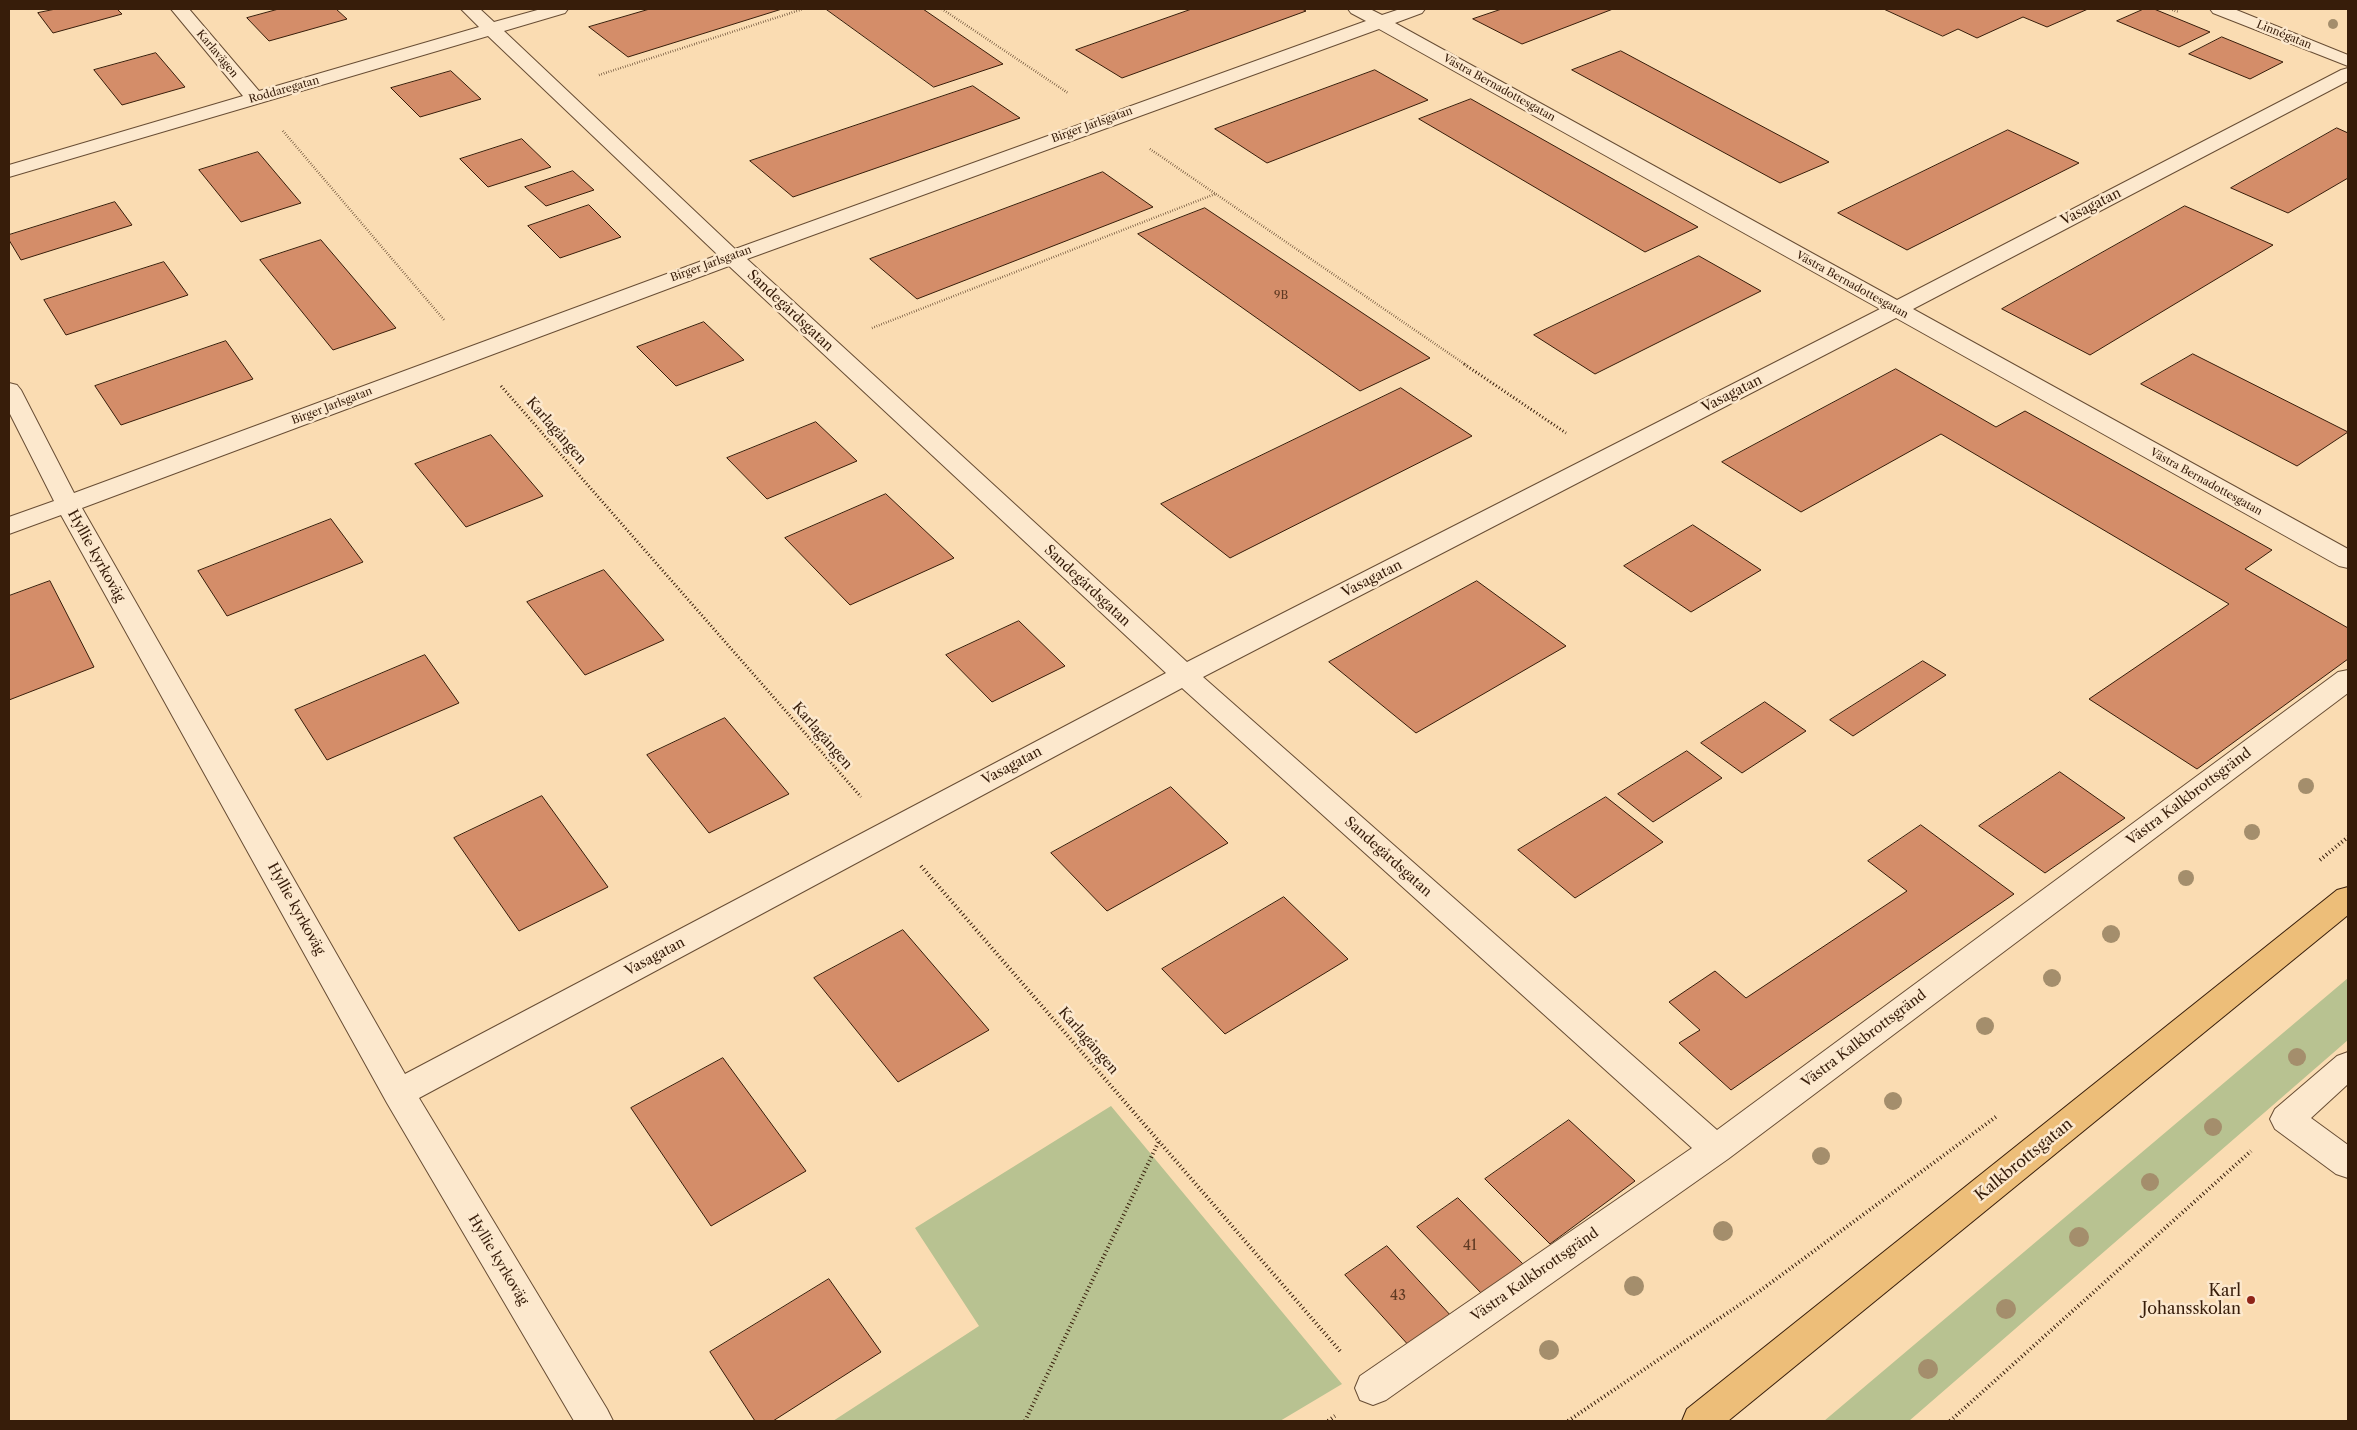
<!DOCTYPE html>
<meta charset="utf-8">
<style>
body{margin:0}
#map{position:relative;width:2357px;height:1430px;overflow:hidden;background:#fadcb2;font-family:"Libre Caslon Text",serif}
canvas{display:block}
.frame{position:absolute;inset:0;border:10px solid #371d0a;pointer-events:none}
</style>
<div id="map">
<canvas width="2357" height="1430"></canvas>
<div class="frame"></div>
</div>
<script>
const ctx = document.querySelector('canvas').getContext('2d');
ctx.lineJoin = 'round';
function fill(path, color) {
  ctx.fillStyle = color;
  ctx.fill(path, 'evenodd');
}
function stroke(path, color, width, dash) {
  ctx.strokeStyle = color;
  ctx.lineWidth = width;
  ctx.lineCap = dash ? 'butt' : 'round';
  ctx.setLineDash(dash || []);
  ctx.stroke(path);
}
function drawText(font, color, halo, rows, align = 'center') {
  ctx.font = font + ' "Libre Caslon Text",serif';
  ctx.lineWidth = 5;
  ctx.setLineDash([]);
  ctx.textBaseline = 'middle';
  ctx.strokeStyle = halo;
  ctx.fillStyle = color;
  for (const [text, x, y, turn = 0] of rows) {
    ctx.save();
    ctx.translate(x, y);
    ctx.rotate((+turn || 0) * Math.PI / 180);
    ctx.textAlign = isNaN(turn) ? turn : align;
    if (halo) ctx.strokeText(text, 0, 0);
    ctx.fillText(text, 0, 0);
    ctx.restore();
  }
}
fill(new Path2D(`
 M2348,978V1040L1909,1421H1824Z
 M1111,1106L1342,1384L1280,1421H833L979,1326L915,1228Z`), '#b8c291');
const building = new Path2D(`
 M56,9H117L122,14L53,33L38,13Z
 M279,9H336L347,19L269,41L247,18Z
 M650,9H782L628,57L589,27Z
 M826,9H923L1003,64L934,87Z
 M1192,9H1302L1306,11L1122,78L1076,50Z
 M1502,9H1613L1522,44L1473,19Z
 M1884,9H2088L2047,27L2023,17L1977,38L1958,29L1943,36Z
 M2144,9H2154L2210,32L2179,47L2117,21Z
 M2222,37L2283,62L2250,79L2189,54Z
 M1621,51L1829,162L1780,183L1572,70Z
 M156,53L185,87L122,105L94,70Z
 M1375,70L1428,100L1267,163L1215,129Z
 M451,71L481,99L420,117L391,88Z
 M973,86L1020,118L793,197L750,161Z
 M1471,99L1698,227L1645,252L1419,119Z
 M2337,128L2348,133V178L2288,213L2231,188Z
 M2008,130L2079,163L1907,250L1838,213Z
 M522,139L551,167L488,187L460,159Z
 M258,152L301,203L241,222L199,170Z
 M573,171L594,190L546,206L525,187Z
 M1103,172L1153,207L917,299L870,259Z
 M115,202L132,225L21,260L9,240V235Z
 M589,205L621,237L560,258L528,226Z
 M2185,206L2273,245L2090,355L2002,309Z
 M1205,208L1430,358L1360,391L1138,234Z
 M321,240L396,328L333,350L260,260Z
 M1699,256L1761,291L1595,374L1534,335Z
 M164,262L188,295L66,335L44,300Z
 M704,322L744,360L676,386L637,347Z
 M226,341L253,379L121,425L95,386Z
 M2193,354L2348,432L2297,466L2141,384Z
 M1896,369L1996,427L2025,411L2272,550L2245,569L2348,628V659L2197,769L2089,699L2229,604L1941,434L1801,512L1722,462Z
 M1401,388L1472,436L1230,558L1161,504Z
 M816,422L857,461L767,499L727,458Z
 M491,435L543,496L466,527L415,464Z
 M886,494L954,558L850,605L785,538Z
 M331,519L363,562L227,616L198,571Z
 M1693,525L1761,570L1691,612L1624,566Z
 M604,570L664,640L585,675L527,602Z
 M50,581L94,667L9,700V596Z
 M1477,581L1566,646L1416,733L1329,662Z
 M1019,621L1065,666L992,702L946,655Z
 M425,655L459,703L327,760L295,710Z
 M1923,661L1946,675L1853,736L1830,720Z
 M1765,702L1806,731L1742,773L1701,743Z
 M725,718L789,794L709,833L647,755Z
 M1687,751L1722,778L1653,822L1618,794Z
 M2060,772L2125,818L2045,873L1979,826Z
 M1171,787L1228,843L1107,911L1051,853Z
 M542,796L608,887L519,931L454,838Z
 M1606,797L1663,842L1575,898L1518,850Z
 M1921,825L2014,894L1731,1090L1679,1043L1700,1030L1669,1002L1715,971L1746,998L1907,891L1868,861Z
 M1284,897L1348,959L1225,1034L1162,969Z
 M903,930L989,1030L898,1082L814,978Z
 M723,1058L806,1171L711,1226L631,1108Z
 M1569,1120L1635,1181L1550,1244L1485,1179Z
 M1458,1198L1524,1265L1483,1295L1417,1227Z
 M1387,1246L1452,1317L1411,1348L1345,1275Z
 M829,1279L881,1352L773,1421H755L710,1352Z`);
fill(building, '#d48d69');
stroke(building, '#371d0a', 1);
const minor = new Path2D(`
 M171,9H189L259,91L479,27L461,9H480L494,22L541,9H568L565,13L504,31L735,249L1366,21L1351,13L1348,9H1370L1382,15L1400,9H1425L1422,13L1395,23L1897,300L2341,70L2348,68V81L1913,309L2348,549V568L2339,566L1896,318L1203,677L1717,1130L2338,672L2348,670V693L1728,1159L1386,1400L1373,1405L1360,1400L1355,1388L1360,1376L1692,1148L1182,688L419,1098L607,1409L613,1421H574L387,1103L61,515L9,534V517L54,501L9,412V383L17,385L21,390L74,493L718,255L488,36L9,177V165L243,96ZM1379,29L1880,309L1187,662L747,259ZM729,266L1166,673L405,1074L82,508Z
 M2210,9H2234L2348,55V66L2213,13Z
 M2348,1052V1084L2311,1118L2348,1145V1178L2336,1174L2275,1129L2270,1119L2275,1109L2337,1056Z`);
const major = new Path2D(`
 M2348,887V915L1728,1421H1682L1687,1409L2337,890Z`);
stroke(minor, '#684d34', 2);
stroke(major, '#371d0a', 2);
stroke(new Path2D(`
 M942,9L1068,93
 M2170,9L2179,12
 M599,75L803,9
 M283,131L445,321
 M1150,149L1466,365
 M872,328L1215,194`), '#371d0a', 2.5, [0.5, 2]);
stroke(new Path2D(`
 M1464,364L1566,433
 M501,386L861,797`), '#371d0a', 3, [1, 2.5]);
stroke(new Path2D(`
 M2320,860L2348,837
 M921,866L1340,1351
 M1025,1421L1159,1141
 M1328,1421L1335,1416
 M1568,1421L1757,1293L1997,1116
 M1950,1421L2251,1151`), '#371d0a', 4, [1, 3]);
fill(minor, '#fce8cd');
fill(major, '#edbe79');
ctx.fillStyle = '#a48e6c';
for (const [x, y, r] of [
 [2333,24,5],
 [2306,786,8],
 [2252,832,8],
 [2186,878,8],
 [2111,934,9],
 [2052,978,9],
 [1985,1026,9],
 [2297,1057,9],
 [1893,1101,9],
 [2213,1127,9],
 [1821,1156,9],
 [2150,1182,9],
 [1723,1231,10],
 [2079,1237,10],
 [1634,1286,10],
 [2006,1309,10],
 [1549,1350,10],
 [1928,1369,10]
]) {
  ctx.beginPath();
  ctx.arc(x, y, r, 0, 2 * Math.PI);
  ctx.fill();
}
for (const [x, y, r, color] of [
 [2251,1300,5,"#8f2418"]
]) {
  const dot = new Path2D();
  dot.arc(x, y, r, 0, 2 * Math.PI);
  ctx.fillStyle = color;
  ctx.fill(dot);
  stroke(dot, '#fce8cd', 2);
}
drawText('11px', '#371d0a', '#fce8cd', [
 ["Linnégatan",2284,35,22],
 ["Karlavägen",217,54,50],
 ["Västra Bernadottesgatan",1499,88,29],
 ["Roddaregatan",284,90,-16],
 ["Birger Jarlsgatan",1092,125,-20],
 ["Birger Jarlsgatan",711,264,-20],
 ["Västra Bernadottesgatan",1852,285,29],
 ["Birger Jarlsgatan",332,406,-21],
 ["Västra Bernadottesgatan",2206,482,29]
]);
drawText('11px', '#5e3922', null, [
 ["9B",1281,296]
]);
drawText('14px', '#371d0a', '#fce8cd', [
 ["Vasagatan",2091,207,-27],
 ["Sandegårdsgatan",790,311,43],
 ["Vasagatan",1732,394,-27],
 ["Karlagången",556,431,49],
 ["Hyllie kyrkoväg",96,556,61],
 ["Vasagatan",1372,579,-27],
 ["Sandegårdsgatan",1087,586,43],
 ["Karlagången",822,736,49],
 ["Vasagatan",1012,766,-28],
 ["Västra Kalkbrottsgränd",2189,797,-37],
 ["Sandegårdsgatan",1388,857,42],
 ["Hyllie kyrkoväg",296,909,61],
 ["Vasagatan",655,957,-28],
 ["Västra Kalkbrottsgränd",1864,1039,-37],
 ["Karlagången",1088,1041,49],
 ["Hyllie kyrkoväg",498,1260,59],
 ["Västra Kalkbrottsgränd",1535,1275,-35]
]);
drawText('14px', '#5e3922', null, [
 ["41",1470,1246],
 ["43",1398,1296]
]);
drawText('16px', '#371d0a', '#fce8cd', [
 ["Kalkbrottsgatan",2024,1160,-39]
]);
drawText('16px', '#371d0a', '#fce8cd', [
 ["Karl",2241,1291],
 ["Johansskolan",2241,1309]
], 'right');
</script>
